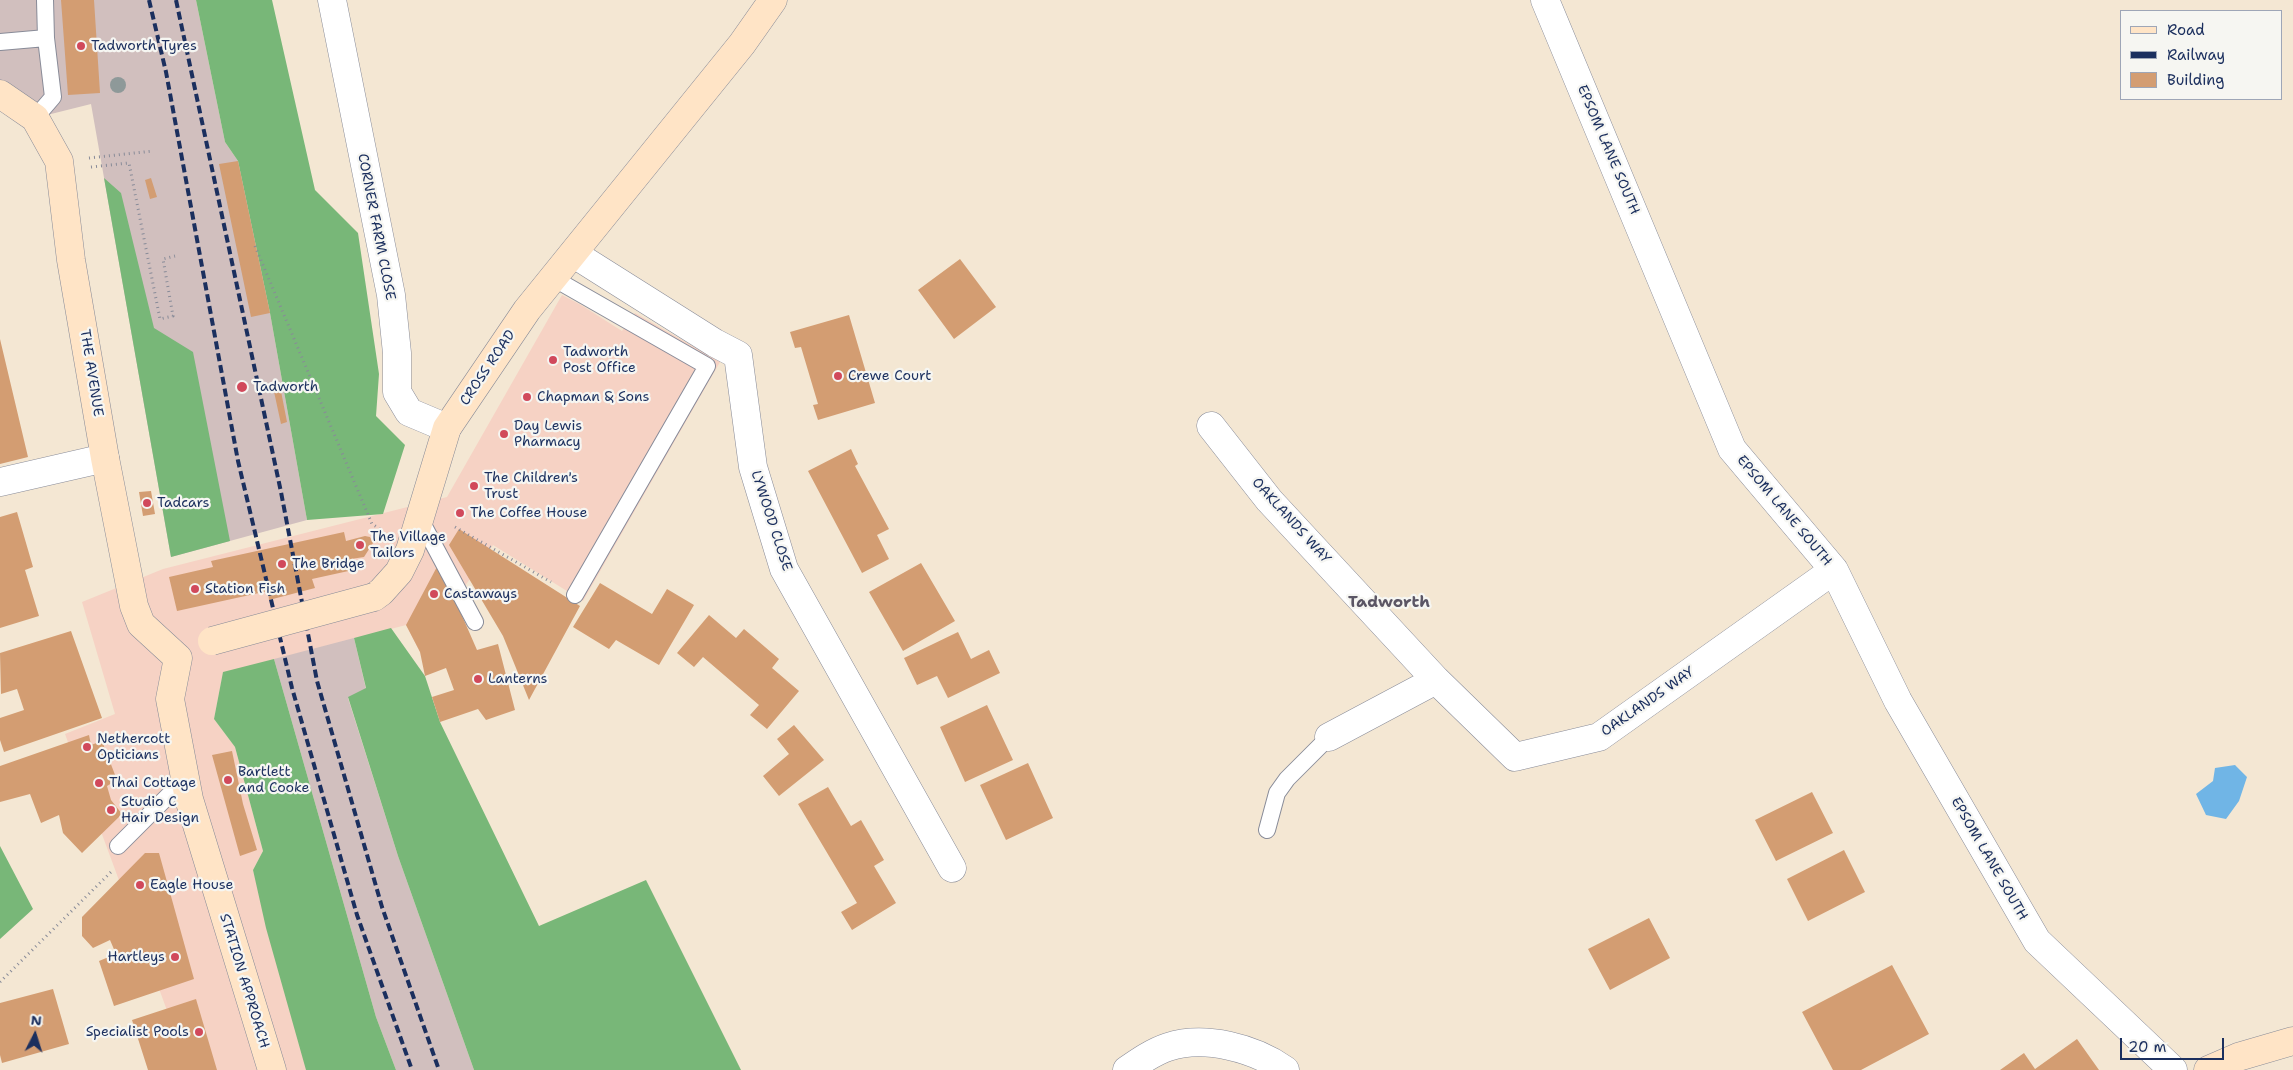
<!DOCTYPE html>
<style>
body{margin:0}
#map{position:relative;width:2293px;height:1070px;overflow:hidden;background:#f4e7d3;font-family:"Shantell Sans",sans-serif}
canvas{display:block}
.legend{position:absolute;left:2120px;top:10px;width:162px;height:90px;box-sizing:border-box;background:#f6f6f2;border:1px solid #9ea6b7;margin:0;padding:6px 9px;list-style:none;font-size:15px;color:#1b2f5e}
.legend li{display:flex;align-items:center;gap:10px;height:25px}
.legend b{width:25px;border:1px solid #9ea6b7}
.north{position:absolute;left:10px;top:1010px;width:50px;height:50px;-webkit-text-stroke:4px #f6f6f2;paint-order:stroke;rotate:5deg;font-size:14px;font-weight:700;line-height:20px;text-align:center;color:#1b2f5e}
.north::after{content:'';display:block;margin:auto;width:18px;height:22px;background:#1b2f5e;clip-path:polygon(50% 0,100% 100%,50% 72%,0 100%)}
.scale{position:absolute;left:2120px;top:1038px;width:104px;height:22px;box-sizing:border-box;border:2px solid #1b2f5e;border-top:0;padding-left:6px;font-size:15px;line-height:18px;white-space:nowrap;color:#1b2f5e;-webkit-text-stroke:4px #f6f6f2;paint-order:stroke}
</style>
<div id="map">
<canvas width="2293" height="1070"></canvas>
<ul class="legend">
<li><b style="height:6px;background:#ffe4c6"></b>Road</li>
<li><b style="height:6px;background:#1b2f5e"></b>Railway</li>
<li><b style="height:14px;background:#d39d72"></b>Building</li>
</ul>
<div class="north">N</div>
<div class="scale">20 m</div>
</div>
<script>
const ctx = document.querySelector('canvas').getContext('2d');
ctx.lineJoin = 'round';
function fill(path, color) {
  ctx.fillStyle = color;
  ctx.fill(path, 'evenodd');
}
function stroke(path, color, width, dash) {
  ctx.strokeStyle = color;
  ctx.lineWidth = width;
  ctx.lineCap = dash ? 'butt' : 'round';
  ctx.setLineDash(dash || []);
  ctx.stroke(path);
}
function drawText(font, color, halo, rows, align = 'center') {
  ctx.font = font + ' "Shantell Sans",sans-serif';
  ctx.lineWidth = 4.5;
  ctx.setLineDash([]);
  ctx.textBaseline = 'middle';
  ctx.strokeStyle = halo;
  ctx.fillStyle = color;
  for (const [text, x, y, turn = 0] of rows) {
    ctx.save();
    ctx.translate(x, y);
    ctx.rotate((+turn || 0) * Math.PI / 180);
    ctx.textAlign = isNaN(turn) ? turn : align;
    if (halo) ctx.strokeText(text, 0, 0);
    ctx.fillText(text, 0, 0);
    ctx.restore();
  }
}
fill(new Path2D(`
 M562,295L581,305L622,331L635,313L720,362L583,601L493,545L420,652L406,625L223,673L214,719L235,747L263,851L253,870L307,1070H189L65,734L115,714L82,602L163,569L447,497Z`), '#f6d2c4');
fill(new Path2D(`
 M0,0H196L225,142L238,161L270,313L307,520L171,557L91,104L35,118L0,94Z
 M354,638L366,689L348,698L398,856L474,1070H396L376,1017L274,659Z`), '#d1bfbe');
fill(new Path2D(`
 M196,0H272L315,190L358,233L379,374L376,416L405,445L383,514L307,520L270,313L238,161L225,142Z
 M104,178L121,193L154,328L193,352L230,541L171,557Z
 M391,628L425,676L440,722L539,926L646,880L741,1070H474L398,856L348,697L366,688L354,638Z
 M274,659L376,1017L396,1070H306L266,928L253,870L263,851L235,747L214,719L223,672Z
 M0,846L33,909L0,939Z`), '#78b778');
fill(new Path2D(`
 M2235,765L2247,777L2239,801L2226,819L2206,815L2196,794L2213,781L2215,768Z`), '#70b5e6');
fill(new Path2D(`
 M61,0H94L100,93L68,95Z
 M238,161L270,313L251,317L219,164Z
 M151,178L157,197L150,199L145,180Z
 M960,259L996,307L954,339L918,290Z
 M849,315L875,403L818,420L813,405L818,404L801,347L795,348L790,332Z
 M0,339L28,457L0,464Z
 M280,386L287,422L281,424L273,387Z
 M851,449L858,464L855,466L889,529L877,535L889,559L862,573L808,471Z
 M151,491L155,514L143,516L139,492Z
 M17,512L33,567L25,570L39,616L0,628V517Z
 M459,529L580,606L529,700L503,636L449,545Z
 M344,532L346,541L365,536L370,537L373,543L364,557L351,559L353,570L312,579L315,588L269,600L268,591L177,611L169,577L213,567L211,561Z
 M439,563L477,650L498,644L515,710L486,720L478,709L440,722L432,697L454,690L446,668L425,676L420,652L406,625Z
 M921,563L955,621L903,651L869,592Z
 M600,583L652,614L667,589L694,605L659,665L616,640L609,649L573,627Z
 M709,615L736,638L744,629L779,659L772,668L799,691L767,729L750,715L759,705L703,657L694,667L677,653Z
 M71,631L102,718L4,752L0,740V718L24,710L17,689L1,694L0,653Z
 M958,632L971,659L989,650L1000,673L948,698L937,676L917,685L904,658Z
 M987,705L1013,760L965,782L940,727Z
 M794,725L824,760L779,796L763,776L789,754L777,739Z
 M89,735L91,745L102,741L117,780L107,786L111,800L122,814L82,853L63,833L59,815L41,823L30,794L0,802V766Z
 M232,751L243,804L257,850L240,856L212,755Z
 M1028,763L1053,818L1006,840L980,785Z
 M828,787L851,826L861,820L884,860L874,866L896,903L852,930L841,912L857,903L798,804Z
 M1812,792L1833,833L1776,861L1755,820Z
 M1844,850L1865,892L1808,921L1787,879Z
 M145,853H159L194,979L114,1006L99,961L116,954L110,940L93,948L82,936V917Z
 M1649,918L1670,958L1610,990L1588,949Z
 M1892,965L1929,1034L1861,1070H1833L1802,1012Z
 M53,989L69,1044L2,1063L0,1055V1003Z
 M196,999L217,1070H148L132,1020Z
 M2077,1039L2099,1070H2000L2024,1053L2035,1069Z`), '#d39d72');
const lane = new Path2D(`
 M0,42L46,38L45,0
 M35,118L53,97L46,38
 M553,278L707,366L575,595
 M419,517L475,622
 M1267,830L1277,793L1287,779L1329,737
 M118,846L185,779`);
const street = new Path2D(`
 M332,0L391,295L397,353V392L409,412L447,428
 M1545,0L1732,449L1834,570L1898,701L2037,941L2173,1070
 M574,254L715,343L738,355L753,467L784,569L952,868
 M1211,426L1269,500L1436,680
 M0,482L105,458
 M1329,737L1436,680L1515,757L1599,737L1834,570
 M1127,1070C1140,1061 1153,1052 1168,1047C1205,1035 1254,1048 1285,1070`);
const secondary = new Path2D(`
 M0,94L35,118L59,161L71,260L105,458L134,606L141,624L178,658
 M374,597L381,592L399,572L410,550L447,428L527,310L742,44L773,0
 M178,658L170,699L189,799L272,1070
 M2208,1070L2238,1057L2293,1041`);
stroke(lane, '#888b98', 18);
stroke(street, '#888b98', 29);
stroke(secondary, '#888b98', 29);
stroke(new Path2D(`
 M89,158L153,151
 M91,167L129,163L160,319L173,316L163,259L175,256
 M255,246L372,524L383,531
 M455,527L551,582
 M0,982L112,871`), '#888b98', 3, [1, 4]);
stroke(lane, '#fff', 16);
stroke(street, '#fff', 28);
stroke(secondary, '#ffe4c6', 28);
stroke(new Path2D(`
 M149,0L166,72L238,461L292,688L357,915L412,1070
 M176,0L281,492L317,681L382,907L439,1070`), '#1b2f5e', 4, [8, 4]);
const secondaryBridge = new Path2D(`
 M212,641L374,597`);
stroke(secondaryBridge, '#888b98', 29, []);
stroke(secondaryBridge, '#ffe4c6', 28);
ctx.fillStyle = '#8e9999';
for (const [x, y] of [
 [118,85]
]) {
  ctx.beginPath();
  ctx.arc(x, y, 8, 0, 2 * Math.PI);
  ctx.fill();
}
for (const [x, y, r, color] of [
 [81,46,5,"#d1495b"],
 [553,360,5,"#d1495b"],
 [838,376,5,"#d1495b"],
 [242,387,6,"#d1495b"],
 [527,397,5,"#d1495b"],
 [504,434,5,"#d1495b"],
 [474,486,5,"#d1495b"],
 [147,503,5,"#d1495b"],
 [460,513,5,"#d1495b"],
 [360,545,5,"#d1495b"],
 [282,564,5,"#d1495b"],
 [195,589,5,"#d1495b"],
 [434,594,5,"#d1495b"],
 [478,679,5,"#d1495b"],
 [87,747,5,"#d1495b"],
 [228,780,5,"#d1495b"],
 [99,783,5,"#d1495b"],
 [111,810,5,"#d1495b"],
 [140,885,5,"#d1495b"],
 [175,957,5,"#d1495b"],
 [199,1032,5,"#d1495b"]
]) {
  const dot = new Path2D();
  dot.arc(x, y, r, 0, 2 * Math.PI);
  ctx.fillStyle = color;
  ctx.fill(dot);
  stroke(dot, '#f6f6f2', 2);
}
drawText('14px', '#1b2f5e', '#f6f6f2', [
 ["Tadworth Tyres",91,46],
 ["Tadworth",563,352],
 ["Post Office",563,368],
 ["Crewe Court",848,376],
 ["Tadworth",253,387],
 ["Chapman & Sons",537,397],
 ["Day Lewis",514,426],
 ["Pharmacy",514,442],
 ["The Children's",484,478],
 ["Trust",484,494],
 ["Tadcars",157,503],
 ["The Coffee House",470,513],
 ["The Village",370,537],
 ["Tailors",370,553],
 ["The Bridge",292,564],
 ["Station Fish",205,589],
 ["Castaways",444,594],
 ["Lanterns",488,679],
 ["Nethercott",97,739],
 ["Opticians",97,755],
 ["Bartlett",238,772],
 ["and Cooke",238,788],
 ["Thai Cottage",109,783],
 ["Studio C",121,802],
 ["Hair Design",121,818],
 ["Eagle House",150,885],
 ["Hartleys",165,957,"right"],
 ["Specialist Pools",189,1032,"right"]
], 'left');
drawText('14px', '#1b2f5e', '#f6f6f2', [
 ["EPSOM LANE SOUTH",1608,150,67],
 ["CORNER FARM CLOSE",376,227,79],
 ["CROSS ROAD",488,368,-56],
 ["THE AVENUE",91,373,81],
 ["EPSOM LANE SOUTH",1784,511,50],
 ["LYWOOD CLOSE",771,521,72],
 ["OAKLANDS WAY",1291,521,48],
 ["OAKLANDS WAY",1648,702,-35],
 ["EPSOM LANE SOUTH",1989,859,60],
 ["STATION APPROACH",244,981,73]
]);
drawText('bold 16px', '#5b5665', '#f6f6f2', [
 ["Tadworth",1389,603]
]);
</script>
